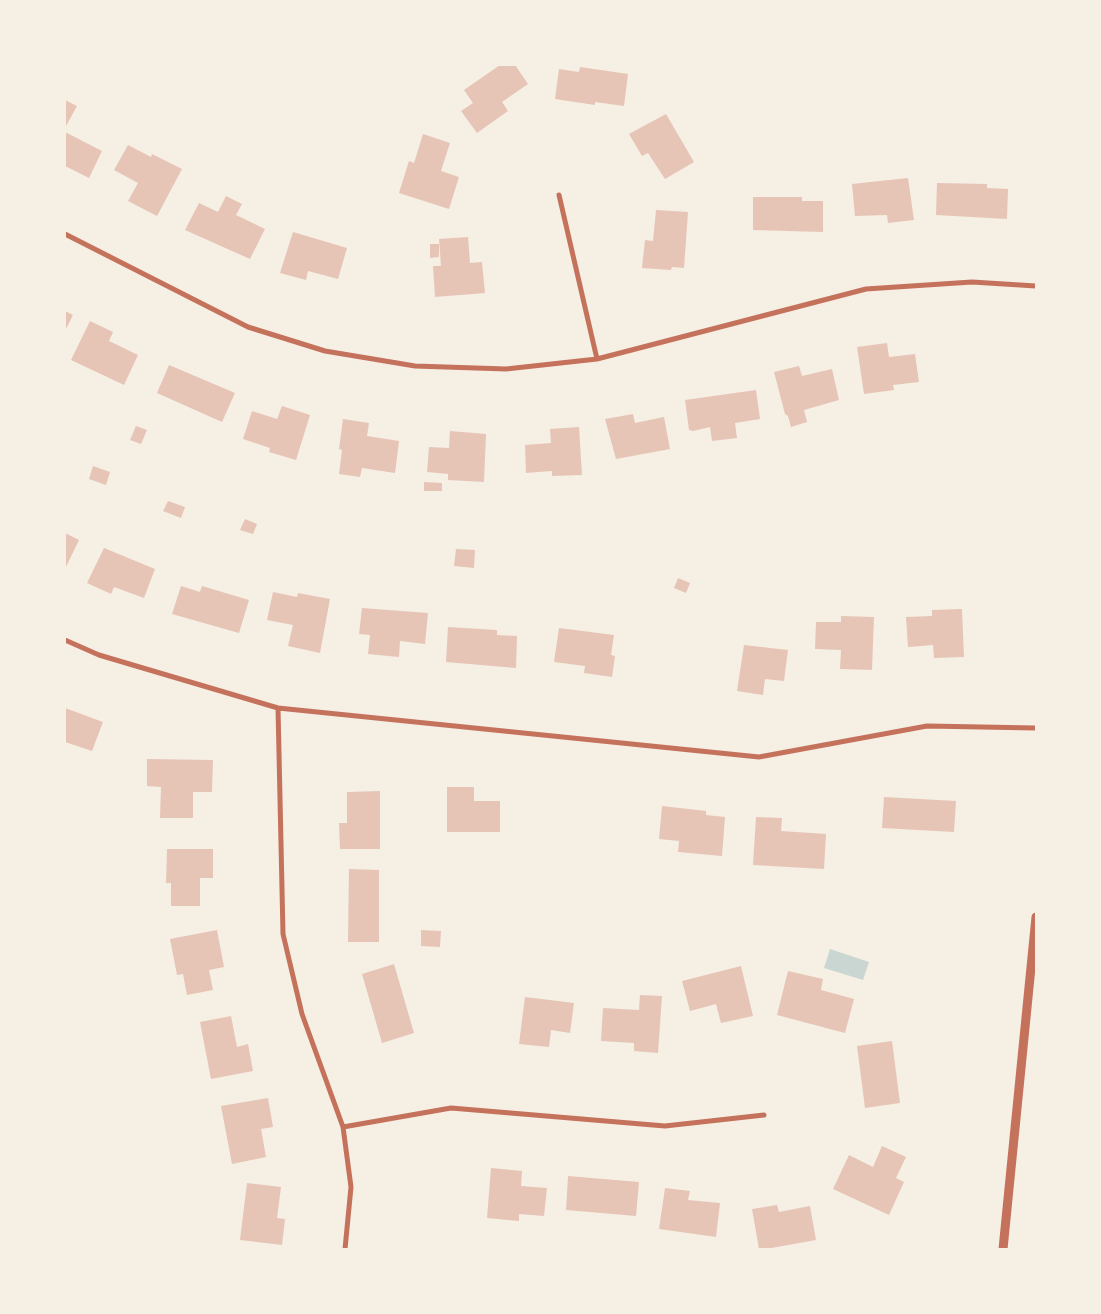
<!DOCTYPE html>
<style>
body{margin:0}
#map{position:relative;width:1101px;height:1314px;overflow:hidden;background:#f6efe4;font-family:"Fira Sans Condensed",sans-serif}
canvas{display:block}
.frame{position:absolute;inset:0;border:66px solid #f6efe4;pointer-events:none}
</style>
<div id="map">
<canvas width="1101" height="1314"></canvas>
<div class="frame"></div>
</div>
<script>
const ctx = document.querySelector('canvas').getContext('2d');
ctx.lineJoin = 'round';
function fill(path, color) {
  ctx.fillStyle = color;
  ctx.fill(path, 'evenodd');
}
function stroke(path, color, width, dash) {
  ctx.strokeStyle = color;
  ctx.lineWidth = width;
  ctx.lineCap = dash ? 'butt' : 'round';
  ctx.setLineDash(dash || []);
  ctx.stroke(path);
}
fill(new Path2D(`
 M830,949L869,962L863,980L824,968Z`), '#c9d6d2');
fill(new Path2D(`
 M500,65H515L528,84L502,102L508,111L477,133L461,111L473,103L464,90Z
 M580,67L628,74L624,106L595,102V105L555,99L559,69L579,72Z
 M65,100L77,106L65,128Z
 M666,114L694,162L665,179L648,153L642,156L629,134Z
 M65,132L102,151L89,178L65,166Z
 M423,134L450,143L441,171L459,177L449,209L399,193L409,161L414,163Z
 M128,145L151,157L152,154L182,169L157,216L128,201L138,183L114,170Z
 M908,178L914,220L888,223L887,215L855,216L852,184Z
 M937,183L987,184V188L1008,189L1007,219L936,215Z
 M226,196L242,204L236,215L265,229L250,259L185,230L199,203L218,212Z
 M753,197H802V201H823V232L753,230Z
 M656,210L688,212L684,268L672,267L671,270L642,268L645,240L653,241Z
 M293,232L347,248L338,279L308,271L306,280L280,273Z
 M468,237L470,263L482,262L485,293L435,297L433,266H441L439,239Z
 M430,244H439V257L430,258Z
 M65,311L73,315L65,331Z
 M90,321L113,332L109,341L138,355L124,385L71,360Z
 M887,343L889,357L915,354L919,382L893,385L894,390L864,394L857,347Z
 M169,365L235,393L222,422L157,393Z
 M799,366L802,376L832,369L839,400L804,410L807,422L791,427L788,416L785,414L774,372Z
 M756,390L760,419L735,423L737,438L712,441L710,427L693,431L689,430L685,400Z
 M282,406L310,415L296,460L269,452L270,448L243,439L252,411L277,419Z
 M633,414L635,423L664,417L670,449L616,459L605,419Z
 M343,419L369,423L367,436L399,441L395,473L362,468L360,477L339,474L342,450L339,449Z
 M136,426L147,430L141,444L130,440Z
 M579,427L582,475L552,476V471L526,473L525,445L551,443L550,429Z
 M450,431L486,434L484,482L448,480V474L427,472L429,447L449,448Z
 M93,466L110,472L106,485L89,479Z
 M424,482L442,483V491H424Z
 M168,501L185,507L181,518L163,511Z
 M245,519L257,524L253,534L240,530Z
 M65,533L79,540L65,569Z
 M104,548L155,569L144,598L114,587L111,594L87,583Z
 M456,549L475,550L474,568L454,566Z
 M678,578L690,583L686,593L674,588Z
 M181,586L200,592L202,586L249,600L239,633L172,614Z
 M273,592L297,597L298,593L330,599L320,653L288,646L293,625L267,620Z
 M362,608L428,613L425,644L400,641L399,657L368,654L370,635L359,634Z
 M962,609L964,657L934,658L933,645L908,647L906,617L932,616V610Z
 M841,616L874,617L872,670L840,669L841,650L815,649L816,622H841Z
 M448,627L497,630V635L517,636L516,668L446,662Z
 M559,628L614,635L611,655L615,656L612,677L584,673L585,666L554,662Z
 M744,645L788,650L784,681L765,679L763,695L737,691Z
 M65,708L103,722L92,751L65,742Z
 M147,759L213,760L212,792H193V818H160L161,787L147,786Z
 M447,787H474V801H500V832H447Z
 M380,791V849H340L339,823H347V792Z
 M884,797L956,801L954,832L882,828Z
 M662,806L706,811V815L725,817L722,856L678,852L679,841L659,839Z
 M756,817L782,818L781,831L826,834L824,869L753,865Z
 M167,849H213V878H200V906H171V883H166Z
 M349,869L379,870V942H348Z
 M217,930L224,967L209,970L213,990L187,995L183,974L177,975L170,939Z
 M421,930L441,931L440,947L421,946Z
 M394,964L414,1033L382,1043L362,974Z
 M741,966L753,1016L721,1023L716,1004L690,1011L682,981Z
 M788,971L823,979L821,990L854,999L845,1033L777,1015Z
 M640,995L662,996L658,1053L634,1051V1043L601,1041L603,1008L639,1010Z
 M525,997L574,1003L570,1033L551,1030L549,1047L519,1044Z
 M231,1016L237,1047L248,1044L253,1071L211,1079L200,1022Z
 M892,1041L900,1103L865,1108L857,1046Z
 M268,1098L273,1127L261,1129L266,1157L232,1164L221,1106Z
 M882,1146L906,1157L896,1178L904,1182L889,1215L833,1189L849,1155L873,1167Z
 M491,1168L522,1171L521,1186L547,1188L544,1216L519,1214V1221L487,1218Z
 M568,1176L639,1182L636,1216L566,1210Z
 M247,1183L281,1187L277,1218L285,1219L282,1245L240,1240Z
 M665,1188L690,1191L688,1200L720,1203L716,1237L659,1229Z
 M777,1205L779,1212L810,1206L816,1240L766,1249H759L752,1209Z`), '#e6c5b7');
stroke(new Path2D(`
 M559,195L597,359
 M65,234L248,327L325,351L415,366L506,369L597,359L866,289L972,282L1036,286
 M65,640L99,655L278,708L759,757L927,726L1036,728
 M278,708L283,934L302,1014L343,1127L351,1187L345,1249
 M343,1127L451,1108L665,1126L764,1115`), '#c5725c', 5);
stroke(new Path2D(`
 M1003,1249L1036,917`), '#c5725c', 9);
</script>
